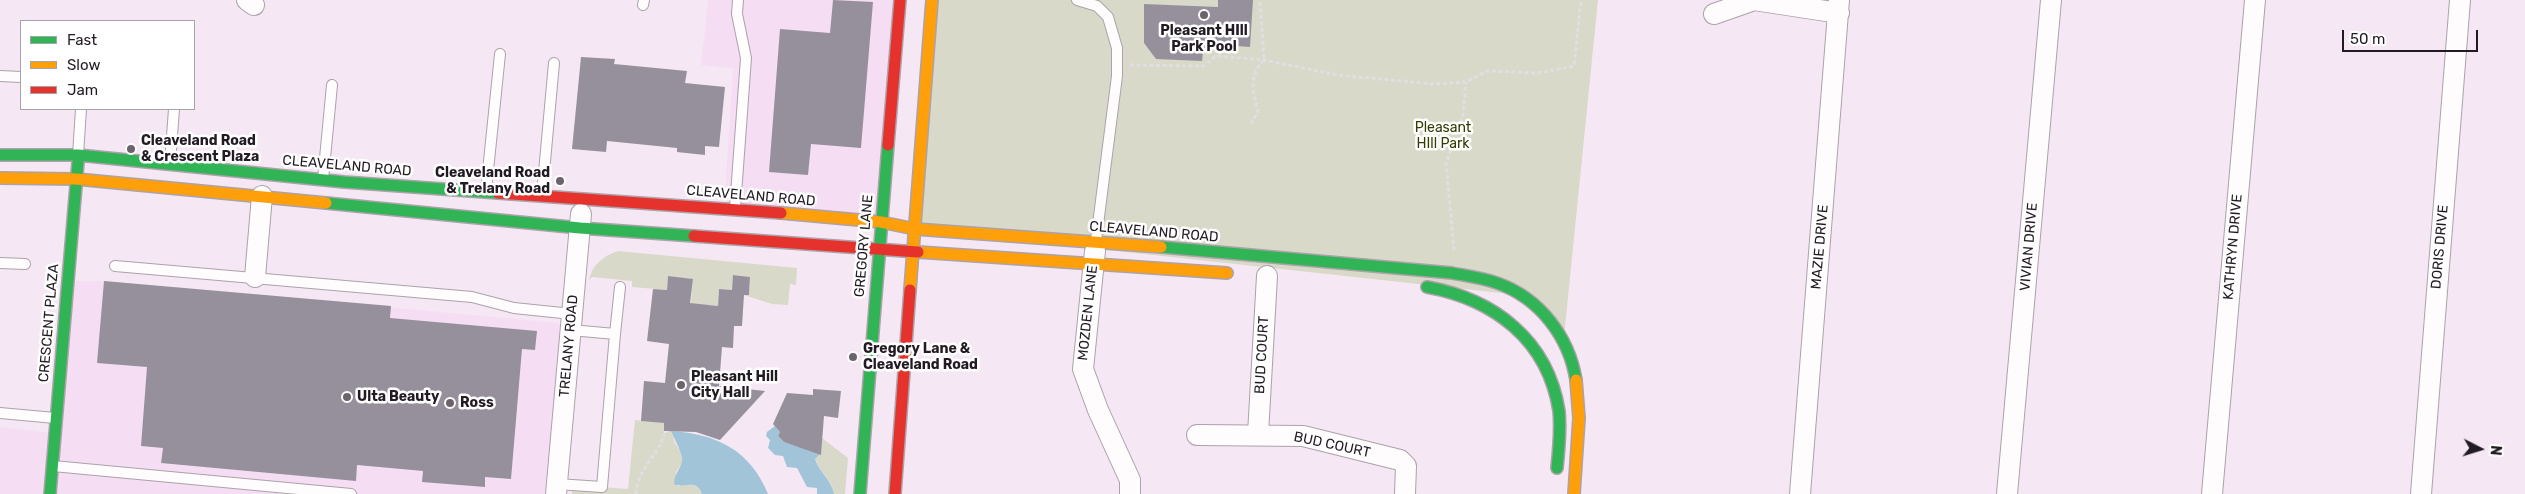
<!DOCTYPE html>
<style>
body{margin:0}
#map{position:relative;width:2525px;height:494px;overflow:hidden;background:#f5e8f4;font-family:Rubik,sans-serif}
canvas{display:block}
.legend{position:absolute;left:20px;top:20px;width:175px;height:90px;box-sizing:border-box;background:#fff;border:1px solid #a7a4a7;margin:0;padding:6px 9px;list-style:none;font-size:15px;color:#231b23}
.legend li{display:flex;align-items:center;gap:10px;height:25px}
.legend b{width:25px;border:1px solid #a7a4a7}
.north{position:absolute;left:2455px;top:424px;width:50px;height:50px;-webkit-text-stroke:4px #fff;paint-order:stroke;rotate:95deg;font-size:14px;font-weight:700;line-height:20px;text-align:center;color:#231b23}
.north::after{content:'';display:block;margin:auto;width:18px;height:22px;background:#231b23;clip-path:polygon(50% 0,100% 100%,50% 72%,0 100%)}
.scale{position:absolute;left:2342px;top:30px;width:136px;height:22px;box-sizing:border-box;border:2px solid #231b23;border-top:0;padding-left:6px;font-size:15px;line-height:18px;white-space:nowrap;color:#231b23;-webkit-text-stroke:4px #fff;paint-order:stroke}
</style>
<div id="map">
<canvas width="2525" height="494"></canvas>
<ul class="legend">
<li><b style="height:6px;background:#30b455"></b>Fast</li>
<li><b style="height:6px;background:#ff9f0a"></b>Slow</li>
<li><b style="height:6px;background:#e5322d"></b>Jam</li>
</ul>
<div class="north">N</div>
<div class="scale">50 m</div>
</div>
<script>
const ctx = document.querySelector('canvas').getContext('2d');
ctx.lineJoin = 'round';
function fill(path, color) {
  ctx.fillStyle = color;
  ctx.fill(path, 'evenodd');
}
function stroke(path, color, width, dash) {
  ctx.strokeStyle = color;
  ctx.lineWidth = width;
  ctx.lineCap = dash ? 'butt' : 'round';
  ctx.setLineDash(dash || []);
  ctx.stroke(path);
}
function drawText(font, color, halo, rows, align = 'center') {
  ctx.font = font + ' Rubik,sans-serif';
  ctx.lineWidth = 5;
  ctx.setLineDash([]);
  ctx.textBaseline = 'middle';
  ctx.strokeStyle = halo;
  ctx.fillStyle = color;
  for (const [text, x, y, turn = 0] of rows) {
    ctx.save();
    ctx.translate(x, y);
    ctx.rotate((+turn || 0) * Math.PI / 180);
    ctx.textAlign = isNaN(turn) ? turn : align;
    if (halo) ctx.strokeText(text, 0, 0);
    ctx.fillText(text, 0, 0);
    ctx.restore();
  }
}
fill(new Path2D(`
 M708,0H898L881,222L724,208L733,68L701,65Z
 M67,281H104L571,324L556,494H0V427L54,433Z`), '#f5def3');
fill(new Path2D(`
 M932,0H1598L1564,337L1519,295L915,229Z
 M618,251L797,268L796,285L790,284L788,305L772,304L744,295H749L750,277L734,275L732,290L719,289L718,306L707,305L690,310L693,280L668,276L667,290L632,287V281L592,277L589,280C592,265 603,256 618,251Z
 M635,420L664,423V433L671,431L675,443L683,455V461L676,472L678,486C689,483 698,483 702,494H572V485L628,489Z
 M822,438L848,458L845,494H834C833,480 819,472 815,458L821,453Z`), '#d9d9ca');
fill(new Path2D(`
 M775,426L780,432L778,436L784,442L821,453L815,459C819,472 832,480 834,494H817V488L807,487L797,468L787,467L783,456L775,455L768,448L770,440L766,436L767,432Z
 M671,431C717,434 750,450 768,494H702C696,478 685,489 674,484C674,474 680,470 682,461C684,455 674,439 671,431Z`), '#a1c4d8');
fill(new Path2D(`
 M833,0L873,2L861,148L811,144L808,175L769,172L780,29L830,33Z
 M1218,0H1253L1250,47L1212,44L1211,53L1203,52L1202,61L1156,59L1144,43V4L1218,7Z
 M581,57L615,59L614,64L687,71L685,83L725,87L719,147L705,146V155L677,152V148L607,141L606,152L572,149Z
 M733,275L750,277L749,295H744L742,326H734L733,348L722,347L719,386L765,391L720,440L696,432L664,431V423L641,421L644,381L665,383L669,344L647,341L653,289L667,290L668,276L693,279L690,303L718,306L719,289L732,290Z
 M104,281L391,306L390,318L537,331L535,350L522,349L511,479L485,477V487L422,482L423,471L357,465L356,481L161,463L163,448L141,446L147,367L97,363Z
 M813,389L841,391L838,418L824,416L821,455L784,442L778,436L780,432L773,424L787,393L813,395Z`), '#96909d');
const lane = new Path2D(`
 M1077,0L1097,6L1108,17L1117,48V76L1096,240
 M643,5L644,0
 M0,76L21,77
 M78,155L81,109
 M170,163L174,109
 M323,179L332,85
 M486,190L500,54
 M542,194L554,63
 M735,208L746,58L737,14L738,0
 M0,263L25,264
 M115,266L472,297L514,308L572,314
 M615,334L620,287
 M0,413L55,418
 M53,466L351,494
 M557,484L602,487L615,334L571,330`);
const street = new Path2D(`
 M247,0L254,5
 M1714,14L1754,0L1839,13
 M1095,251L1083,369L1098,410L1130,480V494
 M255,277L262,196
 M1258,434L1267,276
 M1197,435L1303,436L1400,460L1406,466L1405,494
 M556,494L581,214
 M1800,494L1839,0
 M2007,494L2051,0
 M2212,494L2255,0
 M2421,494L2460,0`);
const fast = new Path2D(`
 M0,155H78L344,182L498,193
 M326,203L580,228L694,236
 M1161,247L1452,273C1467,276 1483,278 1497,283C1540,298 1569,337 1576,380
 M1427,287C1494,299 1548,340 1559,411C1561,430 1559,449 1557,468
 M50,494L78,162
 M860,494L888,145`);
const slow = new Path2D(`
 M0,178L76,179L326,203
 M781,213L881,222L915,229L1161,247
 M918,252L1227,273
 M910,290L932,0
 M1574,494L1579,418L1576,380`);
const jam = new Path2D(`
 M888,145L900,0
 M498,193L781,213
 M694,236L918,252
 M895,494L910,290`);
stroke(lane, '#aba2aa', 12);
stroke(street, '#aba2aa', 22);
stroke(fast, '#aba2aa', 14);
stroke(slow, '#aba2aa', 14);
stroke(jam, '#aba2aa', 14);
stroke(new Path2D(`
 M1130,65L1204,66L1216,56L1264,60L1337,75L1433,84L1466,82L1487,71L1538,73L1574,66L1581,0
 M1251,124L1258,111C1253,92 1248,76 1264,60L1260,0
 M1454,250L1446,163L1463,115L1466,82
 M636,494C637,468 659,456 664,434`), '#e1dee1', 3, [4, 2.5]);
stroke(lane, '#fefcfd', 10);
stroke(street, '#fefcfd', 20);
stroke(fast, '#30b455', 11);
stroke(slow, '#ff9f0a', 11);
stroke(jam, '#e5322d', 11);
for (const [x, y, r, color] of [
 [1204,15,5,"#6c636c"],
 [131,149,5,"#6c636c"],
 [560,181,5,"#6c636c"],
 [853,357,5,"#6c636c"],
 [681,385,5,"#6c636c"],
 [347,397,5,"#6c636c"],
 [450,403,5,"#6c636c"]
]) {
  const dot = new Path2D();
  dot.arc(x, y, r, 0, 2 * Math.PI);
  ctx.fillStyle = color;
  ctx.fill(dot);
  stroke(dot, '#fff', 2);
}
drawText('bold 14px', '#231b23', '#fff', [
 ["Pleasant HIll",1204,31,"center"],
 ["Park Pool",1204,47,"center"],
 ["Cleaveland Road",141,141],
 ["& Crescent Plaza",141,157],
 ["Cleaveland Road",550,173,"right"],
 ["& Trelany Road",550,189,"right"],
 ["Gregory Lane &",863,349],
 ["Cleaveland Road",863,365],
 ["Pleasant Hill",691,377],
 ["City Hall",691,393],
 ["Ulta Beauty",357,397],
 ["Ross",460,403]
], 'left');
drawText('14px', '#323d03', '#fff', [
 ["Pleasant",1443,128],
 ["HIll Park",1443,144]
]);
drawText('14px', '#231b23', '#fff', [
 ["CLEAVELAND ROAD",347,166,5],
 ["CLEAVELAND ROAD",751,196,5],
 ["CLEAVELAND ROAD",1154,232,5],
 ["GREGORY LANE",864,246,-85],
 ["MAZIE DRIVE",1820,247,-85],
 ["VIVIAN DRIVE",2029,247,-85],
 ["KATHRYN DRIVE",2233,247,-85],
 ["DORIS DRIVE",2440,247,-85],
 ["MOZDEN LANE",1088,313,-84],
 ["CRESCENT PLAZA",49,323,-85],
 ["TRELANY ROAD",569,346,-85],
 ["BUD COURT",1262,355,-87],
 ["BUD COURT",1332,445,12]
]);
</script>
